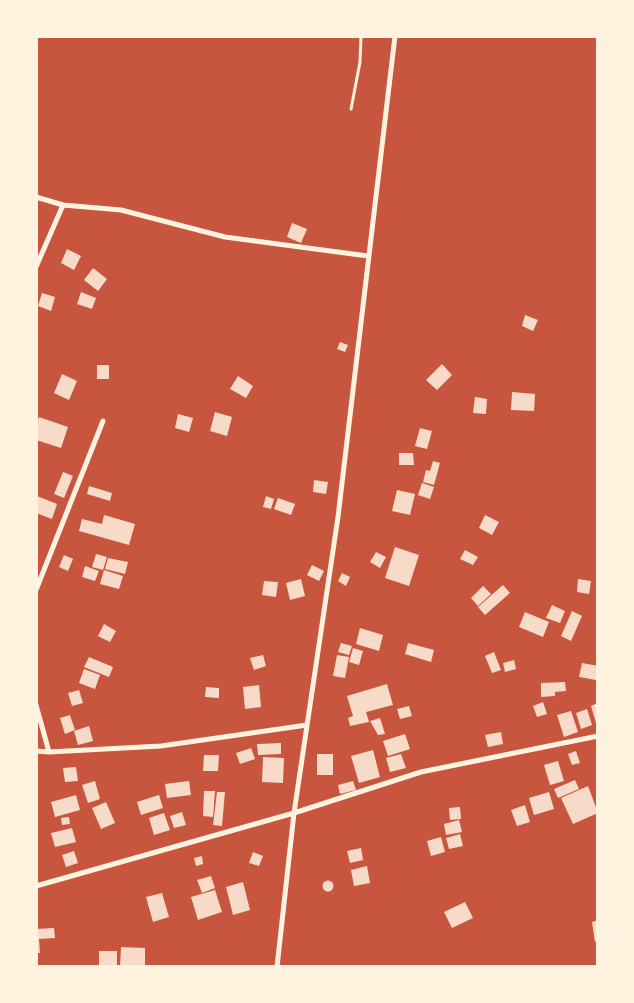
<!DOCTYPE html>
<style>
body{margin:0}
#map{position:relative;width:634px;height:1003px;overflow:hidden;background:#c8553d;font-family:Karla,sans-serif}
canvas{display:block}
.frame{position:absolute;inset:0;border:38px solid #fff3e0;pointer-events:none}
</style>
<div id="map">
<canvas width="634" height="1003"></canvas>
<div class="frame"></div>
</div>
<script>
const ctx = document.querySelector('canvas').getContext('2d');
ctx.lineJoin = 'round';
function fill(path, color) {
  ctx.fillStyle = color;
  ctx.fill(path, 'evenodd');
}
function stroke(path, color, width, dash) {
  ctx.strokeStyle = color;
  ctx.lineWidth = width;
  ctx.lineCap = dash ? 'butt' : 'round';
  ctx.setLineDash(dash || []);
  ctx.stroke(path);
}
fill(new Path2D(`
 M292,223L307,229L301,243L287,237Z
 M67,249L81,256L74,270L61,263Z
 M93,268L107,279L98,291L84,280Z
 M81,292L96,298L92,309L77,304Z
 M42,293L55,297L51,311L38,306Z
 M525,315L538,320L533,331L522,326Z
 M340,342L348,345L345,352L337,349Z
 M442,364L452,375L437,390L426,380Z
 M97,365H109V379H97Z
 M62,374L77,381L69,400L54,393Z
 M238,376L253,386L246,398L230,389Z
 M512,392L535,394L534,411L511,410Z
 M475,397L487,399L486,414L473,413Z
 M215,412L232,417L227,436L210,431Z
 M178,414L193,418L189,432L175,428Z
 M39,417L68,427L61,448L36,440V426Z
 M420,428L432,431L427,449L415,446Z
 M399,453H413L414,465H399Z
 M433,461L440,463L434,485L423,482L426,470L430,471Z
 M63,472L73,476L64,498L54,494Z
 M314,480L328,482L326,494L313,492Z
 M422,483L434,487L430,499L418,495Z
 M89,486L112,493L110,501L87,494Z
 M397,490L415,494L410,515L392,511Z
 M37,496L57,504L52,519L36,513Z
 M266,496L274,499L271,509L263,507Z
 M278,498L295,504L291,515L274,509Z
 M104,515L135,524L129,545L79,531L82,519L102,524Z
 M485,515L499,522L492,535L479,528Z
 M395,547L419,555L409,586L385,578Z
 M465,550L478,557L473,565L460,559Z
 M376,552L386,557L380,568L370,562Z
 M96,554L107,557L103,570L92,567Z
 M64,555L73,559L68,571L59,567Z
 M108,558L128,562L125,574L105,569Z
 M312,565L324,571L319,581L307,575Z
 M85,566L99,571L95,581L82,577Z
 M104,570L123,576L119,589L100,584Z
 M342,573L350,577L346,586L338,581Z
 M301,579L305,596L290,600L286,583Z
 M578,579L591,581L589,594L577,592Z
 M264,581L278,582L276,597L262,595Z
 M503,585L510,593L485,615L478,607Z
 M483,586L491,594L478,606L471,598Z
 M552,605L565,611L560,623L546,618Z
 M572,611L582,616L571,641L561,636Z
 M525,612L549,622L543,637L519,627Z
 M104,624L116,631L110,642L98,636Z
 M360,628L383,635L379,651L356,644Z
 M341,643L352,646L349,655L338,652Z
 M408,643L434,650L431,662L405,654Z
 M353,648L363,651L359,665L349,662Z
 M494,652L501,670L492,673L485,656Z
 M263,655L266,666L254,670L250,658Z
 M337,655L349,657L345,678L333,676Z
 M89,657L113,667L109,677L84,667Z
 M514,660L516,669L505,672L503,663Z
 M582,663L598,666L596,680L579,677Z
 M84,669L100,675L95,689L79,683Z
 M565,682L566,691L555,692V696L541,697V683Z
 M387,684L393,705L366,712L369,722L350,726L348,718L353,716L347,696Z
 M259,685L261,707L245,709L243,687Z
 M206,687L219,688V698L205,697Z
 M79,690L83,703L72,706L68,693Z
 M543,702L547,714L537,717L533,706Z
 M598,703V723H596L591,706Z
 M409,706L412,716L400,719L397,709Z
 M587,709L592,725L581,729L576,713Z
 M571,711L578,732L564,737L557,715Z
 M70,715L75,730L65,734L60,718Z
 M380,718L385,734L378,735L370,721Z
 M89,726L93,741L78,745L74,731Z
 M501,732L503,744L488,747L485,735Z
 M405,734L410,749L388,756L383,741Z
 M281,743V754L258,755L257,744Z
 M251,748L255,759L240,764L236,753Z
 M373,750L380,777L359,783L351,756Z
 M576,751L580,763L572,765L568,754Z
 M317,754H333V775H317Z
 M401,754L406,768L390,772L386,758Z
 M204,755H219L218,771H203Z
 M263,757L284,758L283,783L262,782Z
 M558,761L564,781L550,785L544,765Z
 M76,767L78,781L65,782L63,768Z
 M575,780L579,789L558,798L554,789Z
 M95,781L100,799L88,803L82,785Z
 M189,781L191,795L167,798L165,784Z
 M353,781L356,790L340,794L338,785Z
 M588,786L598,813L573,824L561,798Z
 M204,791H215L213,817L203,816Z
 M217,792H225L222,826L213,825Z
 M549,792L554,809L534,815L529,798Z
 M76,795L80,810L55,817L51,802Z
 M159,795L163,808L141,815L137,802Z
 M106,802L115,823L101,829L92,808Z
 M525,805L530,822L517,826L511,810Z
 M460,807L461,819L450,820L449,808Z
 M182,812L186,825L174,828L170,816Z
 M164,813L170,830L154,835L149,818Z
 M69,817L70,824L62,825L61,818Z
 M459,820L462,832L446,835L444,824Z
 M72,828L76,842L55,847L51,833Z
 M460,834L463,846L449,849L446,838Z
 M441,837L445,852L431,856L427,841Z
 M361,848L363,860L350,863L347,851Z
 M74,851L78,863L66,867L62,855Z
 M253,852L263,856L259,866L249,863Z
 M202,856L203,864L196,866L194,858Z
 M367,866L370,883L354,886L351,870Z
 M211,876L215,888L202,893L197,880Z
 M322.5 886a5.5 5.5 0 1 1 11 0a5.5 5.5 0 1 1-11 0Z
 M243,882L250,910L233,915L226,887Z
 M215,890L222,912L198,920L191,897Z
 M162,893L169,917L153,922L146,897Z
 M465,902L473,918L452,928L444,912Z
 M598,920V941L595,942L592,922Z
 M54,928L55,938L39,939L40,953H36V929Z
 M121,947L145,948V967H120Z
 M99,951H117V965H99Z`), '#f7dbc8');
stroke(new Path2D(`
 M351,109L360,62L361,36`), '#fff3e0', 3);
stroke(new Path2D(`
 M36,197L63,205L121,210L225,237L368,256
 M36,267L63,205
 M36,590L103,421
 M36,705L49,752
 M36,751L49,752L161,746L307,725
 M36,886L294,813L421,772L598,736
 M277,967L294,813L338,517L395,36`), '#fff3e0', 5);
</script>
